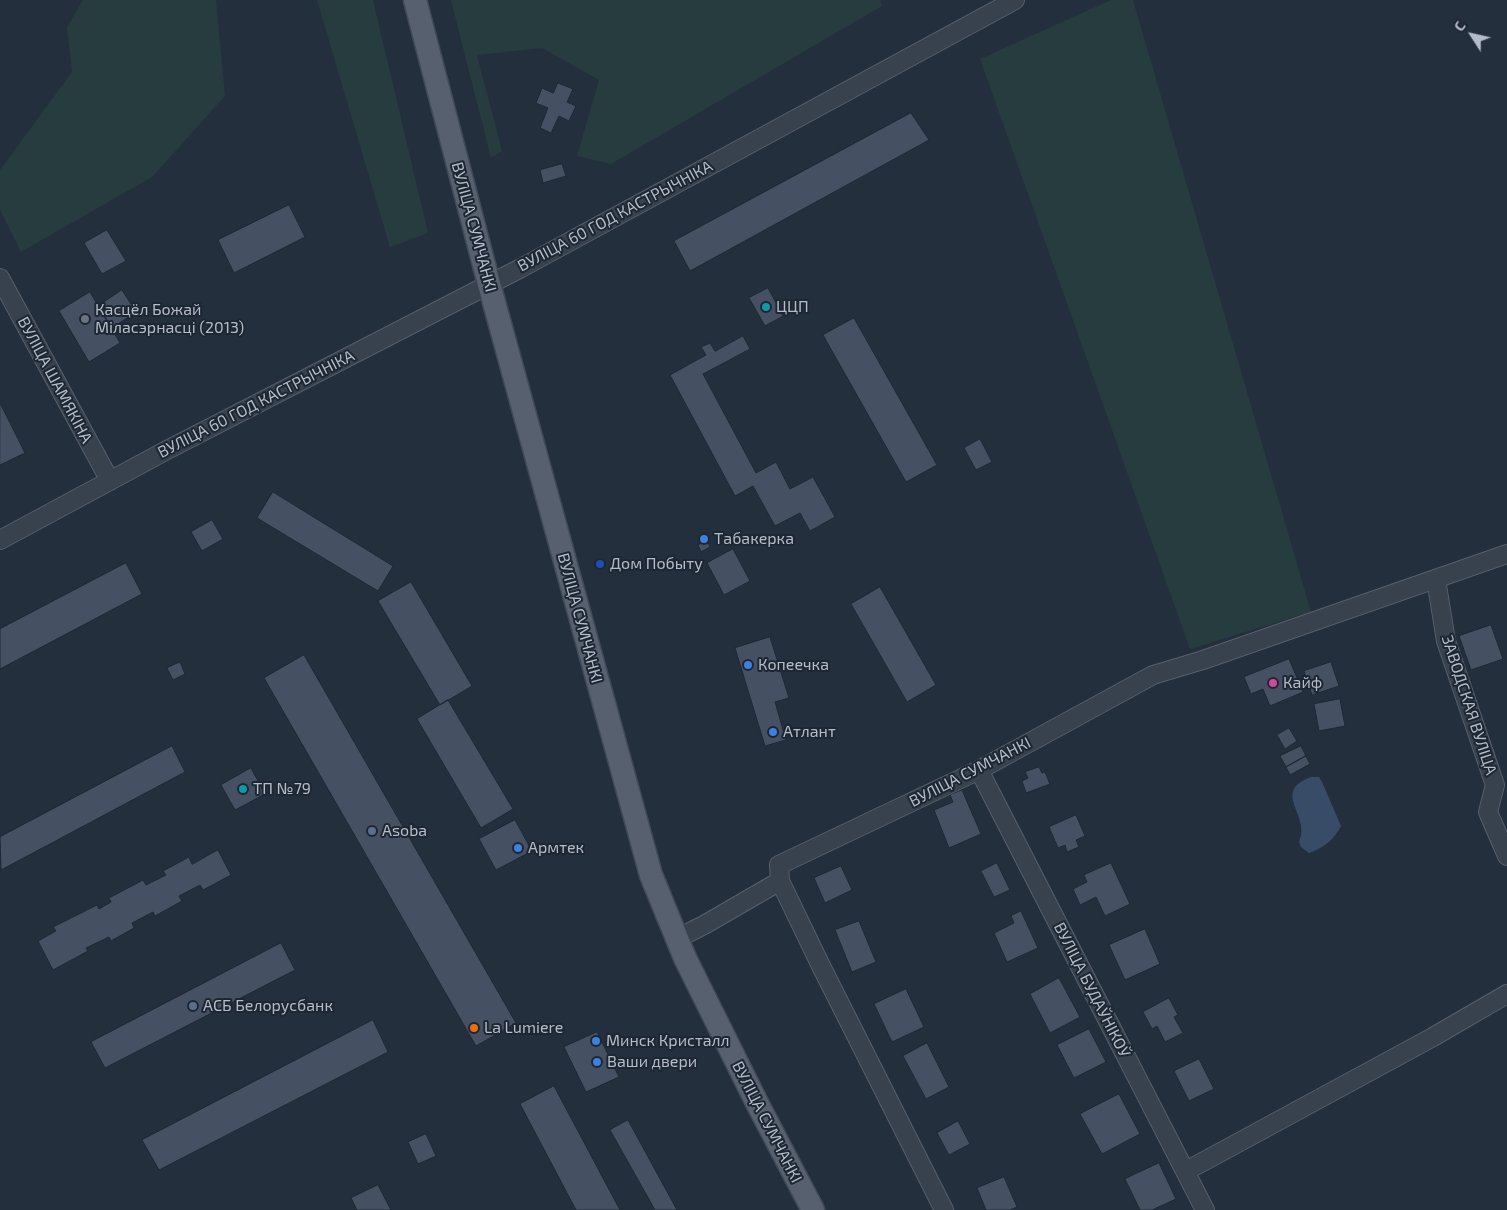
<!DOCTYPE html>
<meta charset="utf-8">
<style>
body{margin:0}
#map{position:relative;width:1507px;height:1210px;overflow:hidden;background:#242f3e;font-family:"Exo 2",sans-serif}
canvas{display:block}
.north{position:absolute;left:1447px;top:10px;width:50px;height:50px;-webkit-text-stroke:4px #1d2633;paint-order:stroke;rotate:305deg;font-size:14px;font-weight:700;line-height:20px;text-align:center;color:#b4bcc9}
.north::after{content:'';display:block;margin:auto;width:18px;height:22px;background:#b4bcc9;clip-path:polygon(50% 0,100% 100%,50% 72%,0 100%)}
</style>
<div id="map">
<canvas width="1507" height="1210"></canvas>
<div class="north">С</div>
</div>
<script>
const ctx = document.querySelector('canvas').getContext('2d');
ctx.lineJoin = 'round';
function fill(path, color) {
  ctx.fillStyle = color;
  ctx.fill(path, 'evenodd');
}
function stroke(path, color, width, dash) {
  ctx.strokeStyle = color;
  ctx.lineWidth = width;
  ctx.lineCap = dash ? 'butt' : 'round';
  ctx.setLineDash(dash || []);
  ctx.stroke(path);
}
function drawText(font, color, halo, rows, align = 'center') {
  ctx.font = font + ' "Exo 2",sans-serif';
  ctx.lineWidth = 4;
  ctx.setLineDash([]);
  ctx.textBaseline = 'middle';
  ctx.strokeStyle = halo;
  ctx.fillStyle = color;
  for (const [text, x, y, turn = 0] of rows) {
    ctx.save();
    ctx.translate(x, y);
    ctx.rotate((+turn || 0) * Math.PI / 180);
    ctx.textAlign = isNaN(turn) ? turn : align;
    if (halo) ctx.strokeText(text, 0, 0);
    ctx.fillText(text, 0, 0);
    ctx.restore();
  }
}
fill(new Path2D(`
 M83,0H216L225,96L152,177L21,252L0,210V170L72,72L67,27Z
 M317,0H373L428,233L390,247Z
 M451,0H880L882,6L611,164L577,156L599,80L542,48L477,55L502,151L491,158Z
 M1111,0H1133L1311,612L1190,649L980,59Z`), '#263c3f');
fill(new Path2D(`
 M1311,777H1319L1322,782L1341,826C1334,840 1323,848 1309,853L1301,847L1299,842C1312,816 1270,792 1311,777Z`), '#394c67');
const building = new Path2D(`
 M558,83L573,89L567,102L576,106L569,121L559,116L551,133L540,128L548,108L536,103L542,88L553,93Z
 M911,113L929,140L690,271L674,241Z
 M562,164L566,176L543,183L540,170Z
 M289,205L305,237L234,273L218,240Z
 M107,230L126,261L102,274L84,243Z
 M768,288L783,316L765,326L749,298Z
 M122,290L136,312L112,328L98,306Z
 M90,292L120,343L89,362L59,311Z
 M854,318L937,465L906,482L823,335Z
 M743,336L750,349L703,374L756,473L776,462L790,489L813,477L835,517L810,531L800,513L775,526L753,486L735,496L670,375L706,355L701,347L710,343L715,351Z
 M0,403L25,453L0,465Z
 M980,439L992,462L976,470L964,448Z
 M273,492L393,566L378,591L257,518Z
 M212,520L223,539L202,551L191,532Z
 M707,541L710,547L701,552L698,545Z
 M733,549L750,581L724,595L707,563Z
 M126,563L142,594L0,669V629Z
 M411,582L472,686L440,705L378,601Z
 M880,587L936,685L907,702L851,604Z
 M1491,625L1503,659L1471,670L1459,636Z
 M770,637L789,698L775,702L786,740L765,746L735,648Z
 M304,655L516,1023L476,1046L264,678Z
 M1289,659L1303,692L1270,706L1263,689L1251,694L1244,677Z
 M180,662L185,674L173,680L167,668Z
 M1331,662L1339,686L1312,695L1304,671Z
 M1340,699L1345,726L1319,731L1314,704Z
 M448,700L513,809L481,828L417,719Z
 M1289,728L1297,741L1285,749L1277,735Z
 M172,746L185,772L1,870L0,837Z
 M1301,746L1306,756L1286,767L1280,756Z
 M1306,756L1310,764L1290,775L1286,767Z
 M1039,767L1042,773L1045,772L1050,784L1026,793L1022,781L1028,778L1025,772Z
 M251,768L265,794L235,810L221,785Z
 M962,790L981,834L949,848L934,810L953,802L950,795Z
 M1076,815L1085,836L1076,840L1079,847L1067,852L1065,845L1058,848L1049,827Z
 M515,820L532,851L496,870L479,839Z
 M218,850L231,875L203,890L200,885L179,896L182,901L155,916L153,912L132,923L134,928L111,941L109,937L86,948L88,951L53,970L38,941L56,931L53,927L97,905L99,909L111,902L109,898L143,880L146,885L166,875L163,871L189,857L192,864Z
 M997,863L1010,890L994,897L981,871Z
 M1111,863L1130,904L1105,916L1096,897L1080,905L1073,889L1087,882L1084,875Z
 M841,866L852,890L825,903L814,878Z
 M1021,911L1038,948L1007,962L994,933L1014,923L1011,916Z
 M859,921L876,962L852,972L835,930Z
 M1145,929L1160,964L1125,980L1109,945Z
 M281,943L295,970L105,1068L91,1042Z
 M1059,978L1080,1017L1050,1033L1030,994Z
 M906,989L924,1027L892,1042L874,1004Z
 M1169,998L1178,1015L1174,1017L1183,1033L1165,1042L1157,1026L1152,1029L1143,1012Z
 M373,1020L388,1052L159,1170L142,1140Z
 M1089,1029L1106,1062L1074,1078L1057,1045Z
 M597,1032L619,1077L586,1092L564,1047Z
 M927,1043L949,1087L926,1099L903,1056Z
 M1199,1059L1214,1089L1189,1101L1174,1071Z
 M554,1086L620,1210H576L520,1104Z
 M1119,1094L1140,1134L1102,1154L1080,1114Z
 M628,1120L677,1210H655L610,1130Z
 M958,1121L970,1144L949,1155L937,1133Z
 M426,1134L436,1156L418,1164L408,1142Z
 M1159,1163L1176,1199L1152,1210H1140L1125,1179Z
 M1004,1177L1017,1207L1010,1210H986L977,1188Z
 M378,1185L391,1210H357L351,1198Z`);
fill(building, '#455162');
stroke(building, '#1f2835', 1);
const minor = new Path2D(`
 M0,278L110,481
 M0,540L167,450L521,268L1015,0
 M1436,579L1446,641L1495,785L1488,812L1507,856
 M979,770L1205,1210
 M676,939L704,925L780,881
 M1186,1171L1433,1037L1507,994
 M944,1210L820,964L780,881L779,865L979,770L1153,675L1203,660L1507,554`);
const major = new Path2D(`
 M415,0L489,284L651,875L685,958L756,1101L813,1210`);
stroke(minor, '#565f6c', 20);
stroke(major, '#414a57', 25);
stroke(minor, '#38414e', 18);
stroke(major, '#56606e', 22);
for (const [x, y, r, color] of [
 [766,307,5,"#0f9aa8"],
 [85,319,5,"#6b7280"],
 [704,539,5,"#3f7fe0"],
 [600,564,5,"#1a4fb4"],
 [748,665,5,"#3f7fe0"],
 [1273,683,5,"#d1479c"],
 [773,732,5,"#3f7fe0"],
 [243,789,5,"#0f9aa8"],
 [372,831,5,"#5c6f8a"],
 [518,848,5,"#3f7fe0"],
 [193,1006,5,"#5c6f8a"],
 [474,1028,5,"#e8710a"],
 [596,1041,5,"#3f7fe0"],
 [597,1062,5,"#3f7fe0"]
]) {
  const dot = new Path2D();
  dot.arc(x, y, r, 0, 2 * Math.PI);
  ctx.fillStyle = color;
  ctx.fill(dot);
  stroke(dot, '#1d2633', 2);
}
drawText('16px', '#b4bcc9', '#1d2633', [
 ["ВУЛІЦА 60 ГОД КАСТРЫЧНІКА",615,216,-28],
 ["ВУЛІЦА СУМЧАНКІ",474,227,75],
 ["ВУЛІЦА ШАМЯКІНА",55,380,62],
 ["ВУЛІЦА 60 ГОД КАСТРЫЧНІКА",256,404,-27],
 ["ВУЛІЦА СУМЧАНКІ",580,618,75],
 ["ЗАВОДСКАЯ ВУЛІЦА",1469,705,72],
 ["ВУЛІЦА СУМЧАНКІ",970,772,-27],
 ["ВУЛІЦА БУДАЎНІКОЎ",1092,990,63],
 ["ВУЛІЦА СУМЧАНКІ",767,1122,63]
]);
drawText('16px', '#b4bcc9', '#1d2633', [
 ["ЦЦП",776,307],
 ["Касцёл Божай",95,310],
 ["Міласэрнасці (2013)",95,328],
 ["Табакерка",714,539],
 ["Дом Побыту",610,564],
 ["Копеечка",758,665],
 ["Кайф",1283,683],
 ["Атлант",783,732],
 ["ТП №79",253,789],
 ["Asoba",382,831],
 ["Армтек",528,848],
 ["АСБ Белорусбанк",203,1006],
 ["La Lumiere",484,1028],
 ["Минск Кристалл",606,1041],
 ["Ваши двери",607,1062]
], 'left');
</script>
